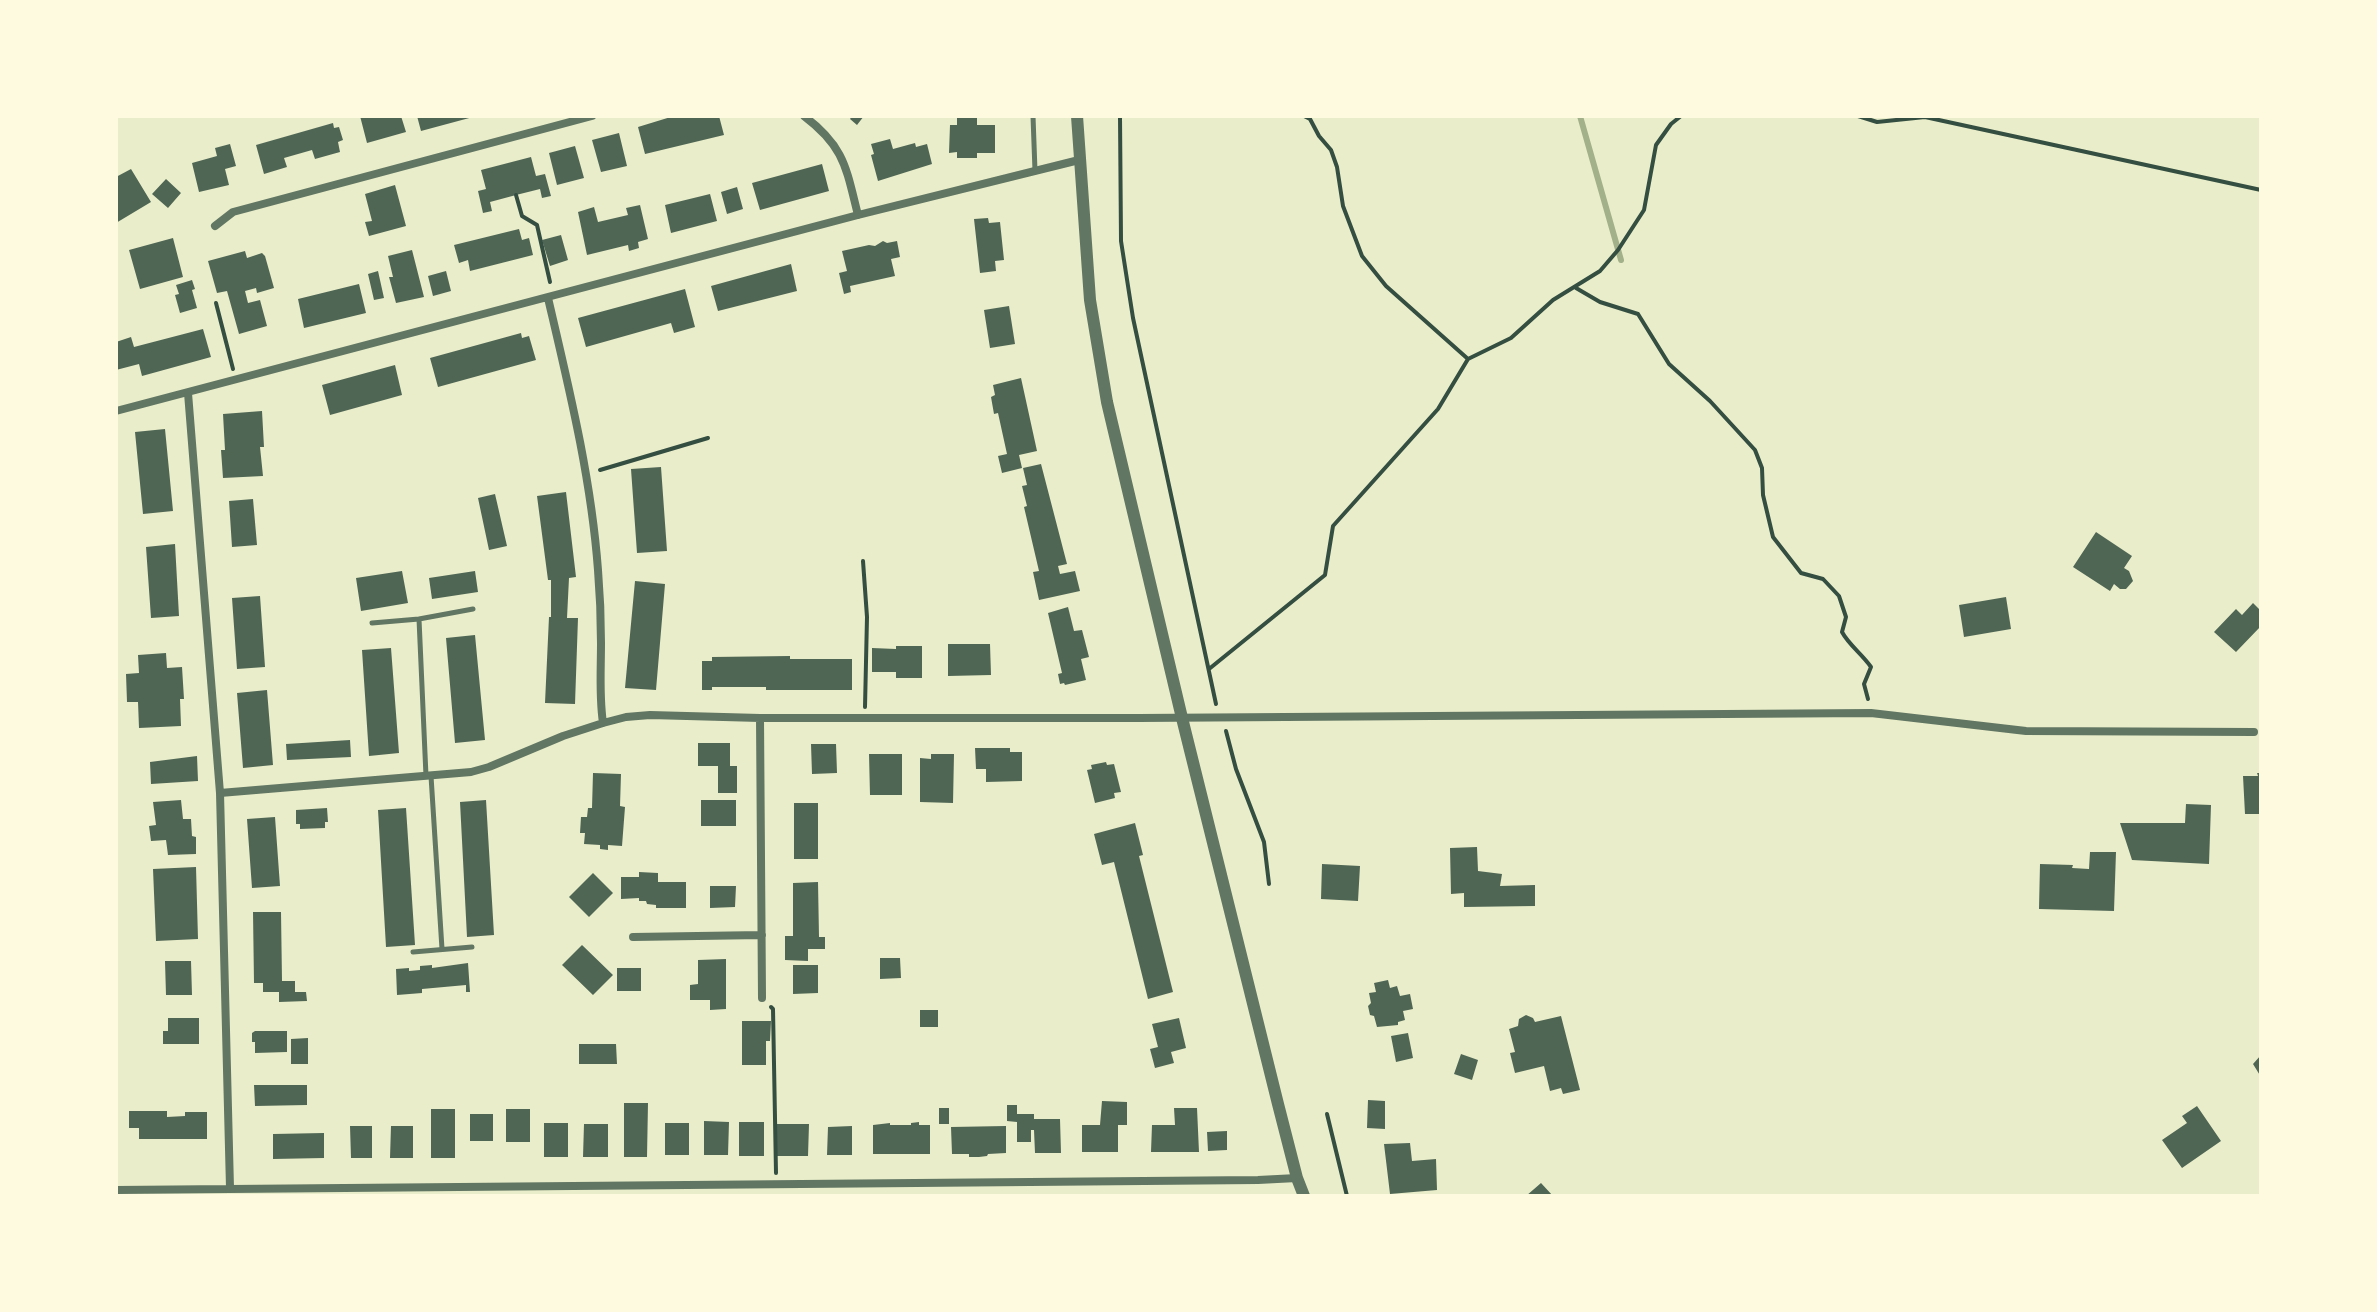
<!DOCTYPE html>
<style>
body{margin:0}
#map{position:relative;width:2377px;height:1312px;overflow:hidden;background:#e9edc9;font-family:"DM Sans",sans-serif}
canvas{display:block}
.frame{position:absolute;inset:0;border:118px solid #fefae0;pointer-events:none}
</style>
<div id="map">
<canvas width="2377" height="1312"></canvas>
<div class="frame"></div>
</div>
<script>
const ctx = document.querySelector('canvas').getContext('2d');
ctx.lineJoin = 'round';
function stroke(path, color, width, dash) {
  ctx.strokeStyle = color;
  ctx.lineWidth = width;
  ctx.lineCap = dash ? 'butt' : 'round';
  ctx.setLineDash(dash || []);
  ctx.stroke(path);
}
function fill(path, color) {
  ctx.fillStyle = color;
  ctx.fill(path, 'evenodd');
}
stroke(new Path2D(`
 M1580,116L1621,260`), '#a3b18a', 6);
fill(new Path2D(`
 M360,116H401L406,132L367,143Z
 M417,116H473V117L421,131Z
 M674,116H719L724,135L645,154L638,127Z
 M852,116H864L857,125L850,119Z
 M957,116H977V125H995V153H977V158H957V152L949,153L950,125H957Z
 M333,123L334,128L339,127L343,140L338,142L340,152L315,159L312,150L284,158L287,167L264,174L256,145Z
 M619,133L627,166L601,172L592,140Z
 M890,139L893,149L915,143L916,147L927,144L932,164L878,181L871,155L874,154L871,144Z
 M230,144L236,166L225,169L229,185L199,192L192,163L217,156L215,148Z
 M575,146L584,178L557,185L549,153Z
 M531,157L536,176L545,174L551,196L542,198L540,189L516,195L490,202L492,211L483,213L478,191L486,189L481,170Z
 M822,164L829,191L760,210L752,183Z
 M131,169L151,202L116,223V177Z
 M166,179L181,193L168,208L152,194Z
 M395,185L406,226L369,236L365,222L372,221L365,194Z
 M737,187L743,209L727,214L721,192Z
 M710,194L717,221L671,233L665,205Z
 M640,205L648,239L638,242L639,248L629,251L628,245L587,255L578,212L594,207L598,222L628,215L626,208Z
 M988,218L989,223L1000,222L1004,260L995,261L996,271L980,273L974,219Z
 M519,229L522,240L529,238L533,255L470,271L468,260L459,263L454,245Z
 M561,235L568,260L550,266L542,240Z
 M173,238L183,277L140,289L129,250Z
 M883,241L887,243L897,241L900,257L891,259L895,276L850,286L851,292L844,294L839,273L847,271L842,251L869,245L875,246Z
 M412,250L424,297L396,303L389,277H393L388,256Z
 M245,251L247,258L262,253L265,256L274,288L257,293L256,288L245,291L248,303L260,300L267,326L239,334L227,291L217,293L208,261Z
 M791,264L797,291L718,311L711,286Z
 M378,271L384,298L374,300L368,274Z
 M446,271L451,291L433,296L428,276Z
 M192,280L195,289L192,290L197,308L180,313L175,295L179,294L176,285Z
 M359,284L366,313L304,328L298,299Z
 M685,289L695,327L674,333L671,323L586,347L578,318Z
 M1009,306L1015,344L990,348L984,310Z
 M203,329L211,357L142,376L139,364L116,370V342L131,337L134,347Z
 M521,333L522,338L529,336L536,360L438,387L430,358Z
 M395,365L402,395L330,415L322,385Z
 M1021,378L1037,451L1019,455L1022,468L1002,473L998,456L1007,454L998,413L994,414L991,397L995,395L993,385Z
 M262,411L264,447H260L263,476L223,478L221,450H225L223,414Z
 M165,429L173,511L143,514L135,432Z
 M1041,464L1067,564L1058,566L1060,574L1075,571L1080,591L1039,600L1033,572L1039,571L1024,507L1027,506L1022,486L1027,485L1023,468Z
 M661,467L667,551L637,553L631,469Z
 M566,492L576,577L569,578L567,618H578L575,704L545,703L549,617H551V580H548L537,496Z
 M495,494L507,546L489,550L478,498Z
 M253,499L257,545L232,547L229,501Z
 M2096,532L2132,556L2124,568L2129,571L2133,581L2126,589H2120L2114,584L2110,591L2073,567Z
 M175,544L179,616L151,618L146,547Z
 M402,571L408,603L361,611L356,578Z
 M475,571L478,592L432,599L429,578Z
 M635,581L665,584L656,690L625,688Z
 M260,596L265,667L237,669L232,598Z
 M2006,597L2011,629L1964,637L1959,605Z
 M2253,603L2261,611V626L2236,652L2214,632L2236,609L2242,615Z
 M1068,607L1074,631L1082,630L1089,657L1081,659L1086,680L1065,685L1064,683L1060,684L1058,674L1062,673L1048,613Z
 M475,635L485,740L455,743L446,638Z
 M948,644H990L991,675L948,676Z
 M896,646H922V678H896V672H872V648L896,649Z
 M391,648L399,753L369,756L362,650Z
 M166,653L167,668L182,667L184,699H180L181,726L139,728L138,702H127L126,674L139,673L138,655Z
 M790,656V659H852V690H766V687H712V690H702V661H712V657Z
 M267,690L273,765L243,768L237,693Z
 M350,740L351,757L287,760L286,744Z
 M698,743H730V766H737V793H718V766H698Z
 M811,744H836L837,773L812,774Z
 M975,748H1010V752H1022V781L986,782V769H976Z
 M869,754H902V795H870Z
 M931,754H954L953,803L920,802V758L931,759Z
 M197,756L198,781L151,784L150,762Z
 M1106,762L1107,765L1114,764L1121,792L1114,793L1115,798L1095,803L1087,770L1092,769L1091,765Z
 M593,773L621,774L620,806L625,807L622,846L608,845V850L600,849V845L584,844L585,833H580L581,817H587L588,808H592Z
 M2257,773H2261V814H2245L2243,776H2258Z
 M181,800L183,819H191L192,836L196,837V854L168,855L166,840L151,841L149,826L156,825L153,802Z
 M486,800L494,935L467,937L460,802Z
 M701,800H736V826H701Z
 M794,803H818V859H794Z
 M2186,804L2211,805L2209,864L2132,860L2120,823H2185Z
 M327,808L328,822H325V828L300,829V824H296V810Z
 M406,808L415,945L386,947L378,810Z
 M275,817L280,886L252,888L247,819Z
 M1135,823L1143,855L1139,856L1173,992L1148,999L1114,862L1102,865L1094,834Z
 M1477,847L1478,871L1502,874L1500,886L1535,885V906L1464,907V893L1451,894L1450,848Z
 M2090,852H2116L2114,911L2039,909L2040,864L2073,865L2072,868L2089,869Z
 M1322,864L1360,866L1358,901L1321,899Z
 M196,867L198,939L156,941L153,869Z
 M639,872L658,873V882H686V908H656V905L647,904L646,901H639V898L621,899V877H639Z
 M593,873L613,893L589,917L569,897Z
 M818,882L819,937H825V949H808V961L785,960V936H793V883Z
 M710,886H736L735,907L710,908Z
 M253,912H281L282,981H295V992H306L307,1001L279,1002V992H263V983H254Z
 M582,945L613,975L593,995L562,965Z
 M880,958H900L901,978L880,979Z
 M726,959V1009L710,1010V1000H690V985L698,984V960Z
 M165,961H191L192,995H166Z
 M468,963L470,992H466V985L422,989V993L397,995L396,969L409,968V971L420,970V966L432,965V968Z
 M793,965H818V993L793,994Z
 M617,968H641V991H617Z
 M1388,980L1390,988L1397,986L1400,996L1410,994L1413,1009L1403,1011L1405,1020L1398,1022V1025L1377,1027L1374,1016L1370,1015L1368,1006L1371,1003L1369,993L1376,992L1374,983Z
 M920,1010H938V1027H920Z
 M1526,1015L1533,1018L1535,1022L1561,1016L1580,1090L1563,1094L1561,1088L1550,1091L1544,1066L1515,1073L1510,1053L1515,1052L1509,1029L1518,1026L1519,1019Z
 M168,1018H199V1044H163V1031H168Z
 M1179,1018L1186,1048L1171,1052L1174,1063L1155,1068L1150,1049L1158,1047L1152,1024Z
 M742,1021H771L770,1041H766V1065H742Z
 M255,1031H287V1052L255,1053V1042H252V1033Z
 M1408,1033L1413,1058L1396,1062L1391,1036Z
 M308,1038V1064H291V1039Z
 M579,1044H616L617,1064H579Z
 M1461,1054L1478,1060L1472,1080L1454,1074Z
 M2261,1055V1077L2253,1064Z
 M254,1085H307V1105L255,1106Z
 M1368,1100L1385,1101V1129L1367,1128Z
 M1102,1101L1127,1102V1125H1118V1152H1082V1125H1100Z
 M624,1103H648L647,1157H624Z
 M1007,1105H1017V1114H1034V1119H1060L1061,1153H1035L1034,1130H1031V1142H1017V1122L1007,1121Z
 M2197,1106L2221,1141L2182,1168L2162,1140L2187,1123L2182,1116Z
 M939,1108H949V1124H939Z
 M1174,1108H1197L1199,1152H1151L1152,1125H1175Z
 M431,1109H455V1158H431Z
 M506,1109H530V1142H506Z
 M129,1111H167V1117L185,1116V1112H207V1139H139V1128H129Z
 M470,1114H493V1141H470Z
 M704,1121L729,1122L728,1155H704Z
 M739,1122H764V1156H739Z
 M919,1122V1125H930V1154H873V1125L890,1123V1125H911V1123Z
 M544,1123H568V1157H544Z
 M665,1123H689V1155H665Z
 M584,1124H608V1157H583Z
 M777,1124H809L808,1156H777Z
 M350,1126H372V1158H351Z
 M391,1126H413V1158H390Z
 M852,1126V1155H827L828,1127Z
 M1006,1126V1153L988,1154L987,1156L979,1157H969V1154H952L951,1127Z
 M1227,1131V1150L1208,1151L1207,1132Z
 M324,1133V1158L273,1159V1134Z
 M1410,1143L1412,1161L1436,1159L1437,1190L1390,1194L1384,1144Z
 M1541,1183L1553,1196H1526Z`), '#4f6655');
stroke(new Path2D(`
 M1120,116L1121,241L1133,318L1216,704
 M1858,116L1877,122L1925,117L2261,190
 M516,195L522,216L537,225L550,282
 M1576,288L1600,302L1638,314L1669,364L1710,401L1755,450L1762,468L1763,495L1773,537L1801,573L1823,579L1839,596L1846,617L1842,632C1849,645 1862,654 1871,667L1864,684L1868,699
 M216,303L233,369
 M1468,359L1511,338L1553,300L1600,271L1618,250L1644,210L1656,145L1671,124L1681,116
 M600,470L708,438
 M863,561L867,617L865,707
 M1209,669L1325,575L1333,526L1438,409L1468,359L1386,286L1362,256L1343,206L1337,167L1331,150L1319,136L1310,119L1304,116
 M1226,731L1236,769L1264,842L1269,884
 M771,1007L773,1009L776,1173
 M1327,1114L1347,1196`), '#344e41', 4);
stroke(new Path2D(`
 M1033,116L1035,171
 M372,623L419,619
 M426,776L419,619L473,609
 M431,776L442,949
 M413,952L472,947`), '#617663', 5);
stroke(new Path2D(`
 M804,116C845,147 846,168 858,215
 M215,226L233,212L592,116
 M548,298C569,388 591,477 598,570C600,594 601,619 601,643C601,671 599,696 603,723
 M188,393L220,793L230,1188
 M116,411L858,215L1079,160
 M760,718L762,998
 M220,793L471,772L489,767L563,736L603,723L626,717L650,715L760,718H1139L1871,713L2026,731L2254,732
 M633,937L762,935
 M116,1190L1258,1180L1297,1178`), '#617663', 8);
stroke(new Path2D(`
 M1077,116L1090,300L1107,402L1182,718L1278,1104L1297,1178L1304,1196`), '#617663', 12);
</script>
